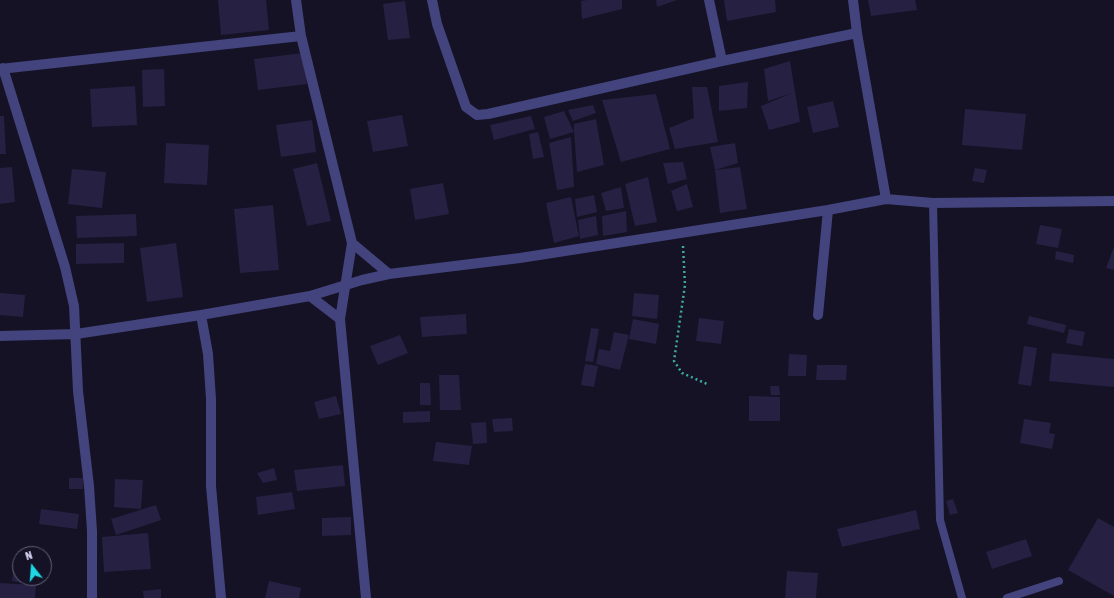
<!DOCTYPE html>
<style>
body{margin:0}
#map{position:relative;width:1114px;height:598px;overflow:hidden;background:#141224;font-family:"Asap Condensed",sans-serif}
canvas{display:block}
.north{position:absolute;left:12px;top:546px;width:40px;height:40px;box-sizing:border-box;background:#141224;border:1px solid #64627a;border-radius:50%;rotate:343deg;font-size:11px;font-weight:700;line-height:16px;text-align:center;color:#dcd9fa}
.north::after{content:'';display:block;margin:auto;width:14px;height:18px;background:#1dd8e2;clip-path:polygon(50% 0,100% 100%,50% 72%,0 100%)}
</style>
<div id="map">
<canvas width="1114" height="598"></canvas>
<div class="north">N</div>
</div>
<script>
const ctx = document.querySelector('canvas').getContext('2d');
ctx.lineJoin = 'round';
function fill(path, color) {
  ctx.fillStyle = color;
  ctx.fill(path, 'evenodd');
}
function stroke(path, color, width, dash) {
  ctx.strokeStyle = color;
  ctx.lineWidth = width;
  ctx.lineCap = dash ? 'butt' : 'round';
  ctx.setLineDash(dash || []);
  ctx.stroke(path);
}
fill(new Path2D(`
 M218,0H266L269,30L221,35Z
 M587,0H622V9L582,19L581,1Z
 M656,0H677L657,7Z
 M724,0H775L776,12L727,21Z
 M868,0H915L917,10L871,16Z
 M405,1L410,38L388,40L383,4Z
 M303,53L307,84L258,90L254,59Z
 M790,61L800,122L769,130L761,106L792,93L768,101L764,69Z
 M164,69L165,106L143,107L142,70Z
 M748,82L747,108L719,111V86Z
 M135,86L137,125L92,127L90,89Z
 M692,87H707L718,142L675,149L669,128L694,118Z
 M656,94L670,149L621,162L602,100Z
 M833,101L839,127L813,133L807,107Z
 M593,105L596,113L573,121L568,110Z
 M965,109L1026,114L1022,150L962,145Z
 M564,111L574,132V124L596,119L604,165L577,172L574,132L550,139L544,117Z
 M402,115L408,146L373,152L367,121Z
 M0,116H4L6,154H0Z
 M531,116L535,129L494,140L490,125Z
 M312,120L316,152L281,157L276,125Z
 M538,132L544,157L533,159L529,134Z
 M571,137L574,187L557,190L549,143Z
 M166,143L209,145L207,185L164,183Z
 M735,143L738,163L715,170L710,147Z
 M683,162L687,179L668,184L663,163Z
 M317,163L331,221L307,226L293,169Z
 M12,167L15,202L0,204V168Z
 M740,167L747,209L720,213L715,170Z
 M975,168L987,170L984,183L972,181Z
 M72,169L106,172L102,208L68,204Z
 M648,177L657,222L635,226L625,184Z
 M443,183L449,214L415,220L410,189Z
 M687,184L693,207L677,211L671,191Z
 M621,187L624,208L606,211L601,193Z
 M594,195L597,212L577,217L575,199Z
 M571,197L579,236L554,243L546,203Z
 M273,205L279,270L240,273L234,209Z
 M626,211L627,232L603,236L602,216Z
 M136,214L137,236L77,238L76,216Z
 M596,216L598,235L580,239L578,220Z
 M1040,225L1062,229L1058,248L1036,244Z
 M124,243V263L76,264V244Z
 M176,243L183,297L147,302L140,248Z
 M1114,247V270L1106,268Z
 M1056,251L1074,255L1073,263L1055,259Z
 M0,293L25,295L23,317L0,315Z
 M634,293L659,295L657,319L632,316Z
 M466,314L467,334L422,337L420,317Z
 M1029,316L1066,325L1064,333L1027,324Z
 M699,318L724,321L721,344L696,341Z
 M633,319L659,324L656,344L629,339Z
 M591,328L599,329L593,362L585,361Z
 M1069,329L1085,332L1082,346L1066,343Z
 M614,332L629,335L620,370L596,364L599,349L610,351Z
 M400,335L408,353L378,365L370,346Z
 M1024,346L1037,348L1031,386L1018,384Z
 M1052,353L1114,359V387L1049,381Z
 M789,354L807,355L806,376H788Z
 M585,364L598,366L594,387L581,385Z
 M817,365H847L846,380H816Z
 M439,375H459L461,410H440Z
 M420,383H430L431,405H420Z
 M770,386H779L780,395H771Z
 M336,396L341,414L319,419L314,402Z
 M749,396L780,397V421H749Z
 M430,411V422L403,423V412Z
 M512,418L513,431L494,432L492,419Z
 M1024,419L1051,423L1049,433L1055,434L1052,449L1020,443Z
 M486,422L487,443L473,444L471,423Z
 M436,442L472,446L469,465L433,461Z
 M343,465L345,486L297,491L294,470Z
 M274,468L277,480L263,483L257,473Z
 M69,478H83V489H69Z
 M115,479L143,480L141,509L114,507Z
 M292,492L295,509L258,515L256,497Z
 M953,499L958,513L950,515L946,501Z
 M156,505L161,520L116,535L111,519Z
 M41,509L79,514L77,529L39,524Z
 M916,510L920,529L842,547L837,529Z
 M351,517V535L322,536V518Z
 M1098,518L1114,527V596L1068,570Z
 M148,533L151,569L104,572L102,537Z
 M1026,539L1032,556L992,569L986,552Z
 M787,571L818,573L816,598H785Z
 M13,573L20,574V578H26L25,583L12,581Z
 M269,581L301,588L299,598H265Z
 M0,583L36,585L35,598H0Z
 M161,589V598H144L143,591Z`), '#262042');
stroke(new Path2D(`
 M683,246L685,285L674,361L682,373L707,384`), '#3fa99e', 2.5, [2, 3]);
stroke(new Path2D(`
 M933,203L940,520L962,598
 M1007,598L1059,581`), '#43437d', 8);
stroke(new Path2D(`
 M296,0L301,36L352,243L389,274
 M432,0L437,24L466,107L477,115L488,114L722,61L857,33
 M709,0L722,61
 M853,0L857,33L886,199
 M3,68L65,267L74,306L78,391L89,486L92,531V598
 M0,69L301,36
 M352,243L340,319L366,598
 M310,296L340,319
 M201,315L208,354L211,399V486L221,598
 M818,315L828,210
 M0,336L76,334L201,315L310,296L362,280L389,274L520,258L828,210L886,199L933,203L1114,201`), '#43437d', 10);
</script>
